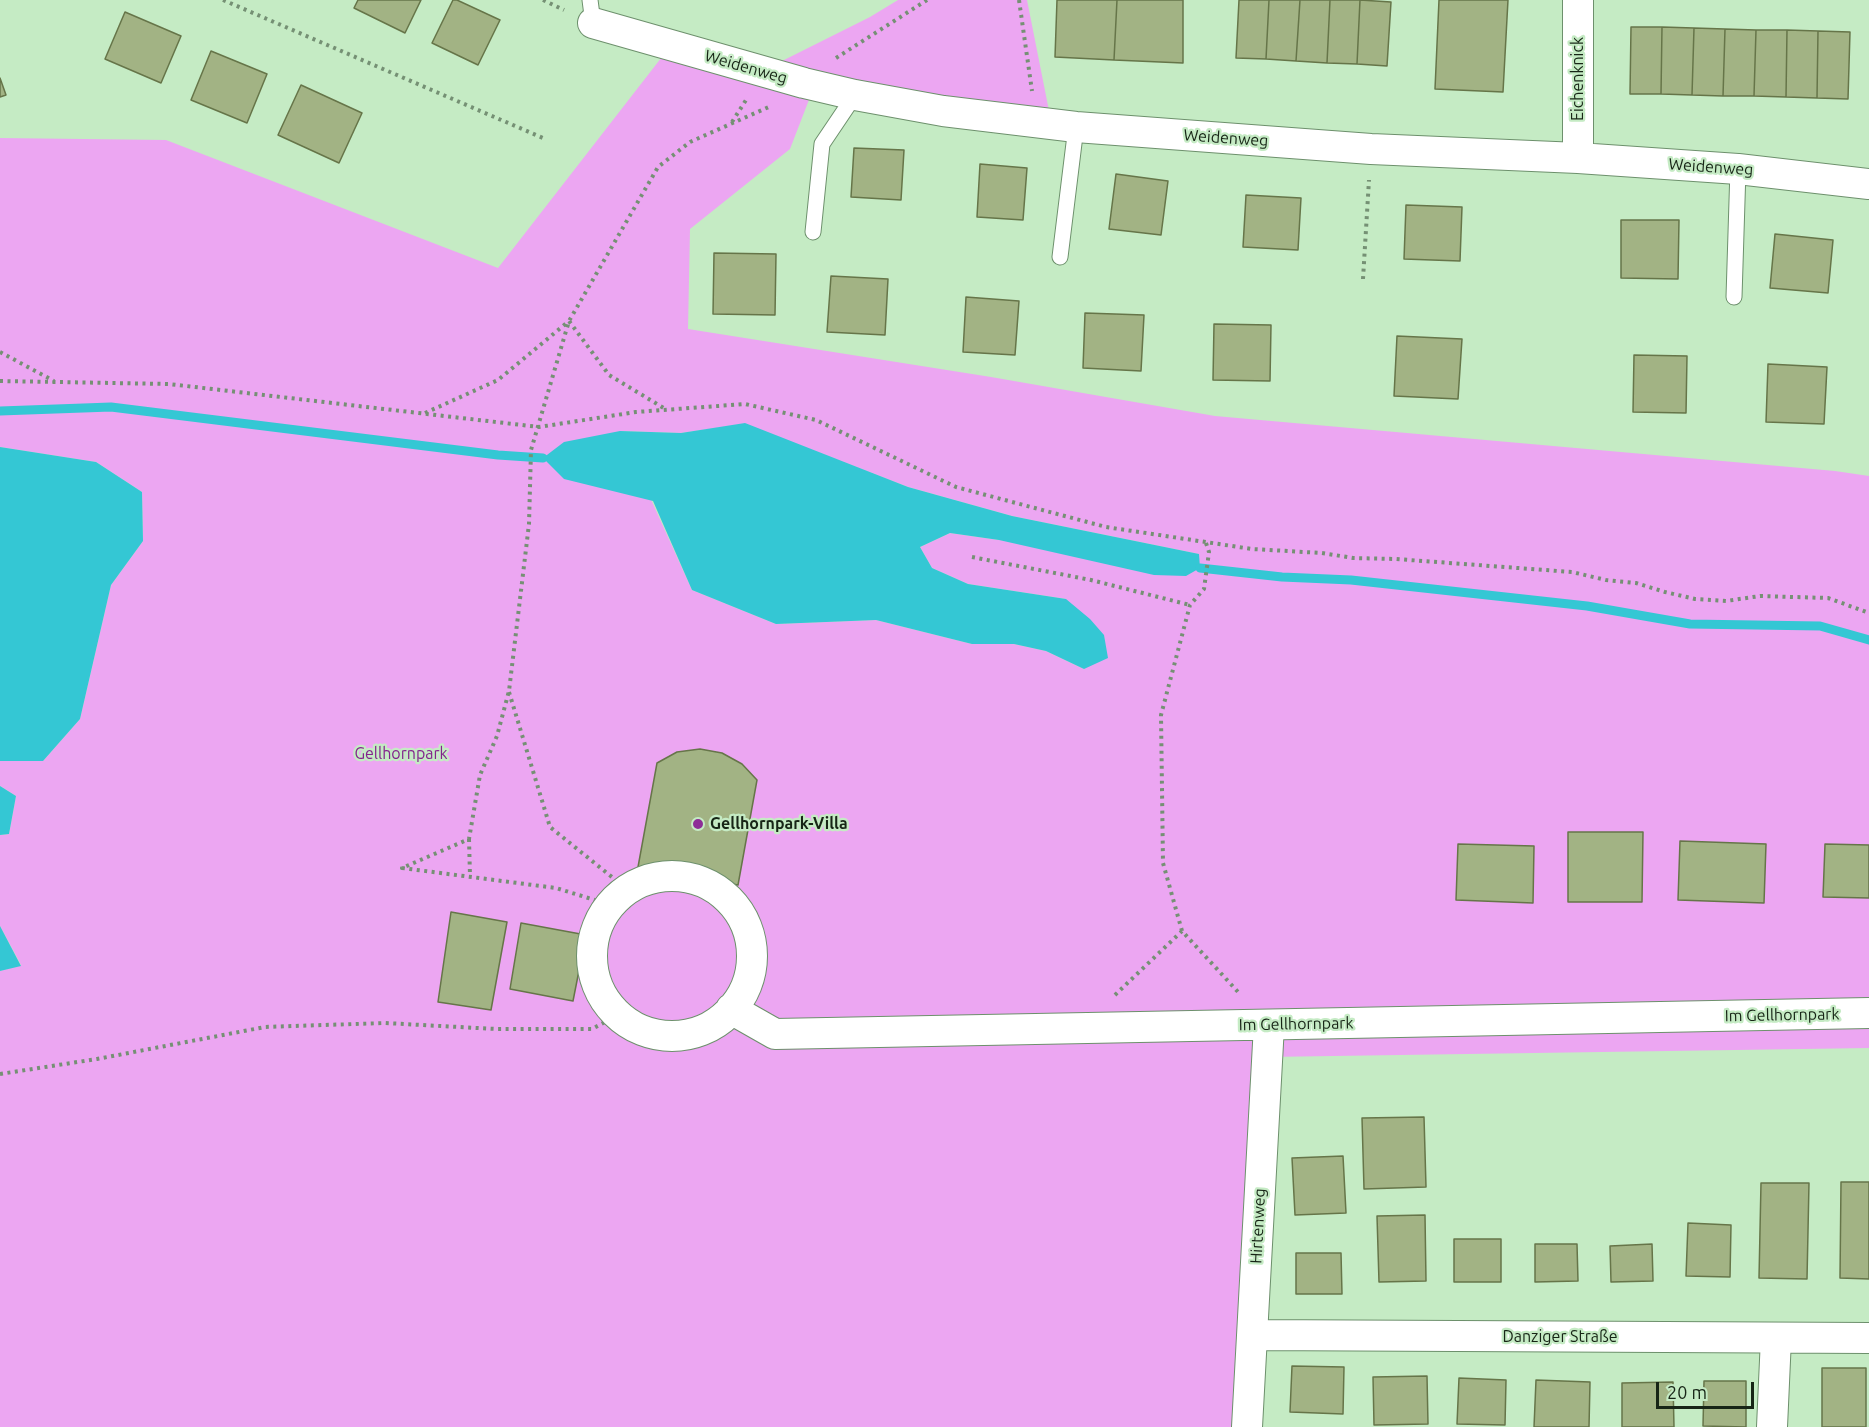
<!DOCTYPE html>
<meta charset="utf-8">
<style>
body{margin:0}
#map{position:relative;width:1869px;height:1427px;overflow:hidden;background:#c5ebc4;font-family:Ubuntu,sans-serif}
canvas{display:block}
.scale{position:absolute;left:1656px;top:1382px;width:98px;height:27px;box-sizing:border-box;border:3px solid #172516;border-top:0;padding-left:8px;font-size:18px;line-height:21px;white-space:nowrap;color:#172516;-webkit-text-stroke:4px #c5ebc4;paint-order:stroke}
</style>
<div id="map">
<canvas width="1869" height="1427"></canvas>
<div class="scale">20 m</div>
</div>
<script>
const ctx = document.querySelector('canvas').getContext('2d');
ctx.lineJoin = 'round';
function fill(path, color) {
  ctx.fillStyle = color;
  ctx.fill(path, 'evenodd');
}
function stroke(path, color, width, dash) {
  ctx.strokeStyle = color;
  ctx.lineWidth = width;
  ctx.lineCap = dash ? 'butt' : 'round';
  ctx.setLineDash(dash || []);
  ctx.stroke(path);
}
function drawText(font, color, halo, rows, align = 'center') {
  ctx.font = font + ' Ubuntu,sans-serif';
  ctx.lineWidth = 4.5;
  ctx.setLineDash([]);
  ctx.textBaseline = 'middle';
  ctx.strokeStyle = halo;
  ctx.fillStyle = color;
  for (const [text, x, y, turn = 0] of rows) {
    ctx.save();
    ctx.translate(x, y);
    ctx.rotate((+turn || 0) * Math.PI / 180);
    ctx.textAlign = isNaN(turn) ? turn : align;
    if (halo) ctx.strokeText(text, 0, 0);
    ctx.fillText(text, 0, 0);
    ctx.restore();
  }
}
fill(new Path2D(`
 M898,0H1027L1053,131L812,92L790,149L690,229L688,329L991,377L1215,416L1835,471L1869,476V1048L1266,1057L1246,1427H0V971L21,965L0,926V835L9,834L16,796L0,786V761H43L80,719L111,585L143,541L142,492L96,462L0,447V138L166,140L498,268L665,53L752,76L870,17ZM745,424L908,487L1012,516L1199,554L999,540L950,533L920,547L932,568L968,584L1066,599L1084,669L1046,651L1014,644H972L876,620L776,624L692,590L620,431L681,433Z`), '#eca6f2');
fill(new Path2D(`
 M745,423L908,487L1012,516L1199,554L1200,568L1186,576L1154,575L999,540L950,533L920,547L932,568L968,584L1066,599L1090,619L1104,635L1108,658L1084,669L1046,651L1014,644H972L876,620L776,624L692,590L653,501L564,479L543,458L564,442L620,431L681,433Z
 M0,447L96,462L142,492L143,541L111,585L80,719L43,761H0Z
 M0,786L16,796L9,834L0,835Z
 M0,926L21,966L0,971Z`), '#34c7d4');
stroke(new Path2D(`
 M0,411L111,407L498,455L543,458
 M1200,568L1282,577L1351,580L1587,606L1690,624L1820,626L1869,640`), '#34c7d4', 9);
const building = new Path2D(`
 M358,0H421L405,33L354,8Z
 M453,0H457L500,20L478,65L432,43Z
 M1057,0H1117L1114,60L1055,57Z
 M1117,0H1183V63L1114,60Z
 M1239,0H1269L1266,59L1236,58Z
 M1269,0H1300L1296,61L1266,59Z
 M1300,0H1330L1327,63L1296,61Z
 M1330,0H1360L1357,64L1327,63Z
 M1360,0L1391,2L1387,66L1357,64Z
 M1439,0H1508L1503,92L1435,89Z
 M125,12L181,36L161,83L105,59Z
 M1631,27H1662L1661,94H1630Z
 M1662,27L1694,28L1692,95L1661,94Z
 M1694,28L1725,29L1723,96L1692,95Z
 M1725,29L1756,30L1754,96H1723Z
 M1756,30H1787L1786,97L1754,96Z
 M1787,30L1818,31L1817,98L1786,97Z
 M1818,31L1850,32L1848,99L1817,98Z
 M211,51L267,74L247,123L191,100Z
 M0,78L6,95L0,97Z
 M301,85L362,113L339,163L278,135Z
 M854,148L904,150L901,200L851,197Z
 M980,164L1027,168L1023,220L977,217Z
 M1116,174L1168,181L1161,235L1109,229Z
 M1246,195L1301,198L1298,250L1243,247Z
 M1406,205L1462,207L1460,261L1404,259Z
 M1621,220H1679L1678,279L1621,278Z
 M1775,234L1833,240L1828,293L1770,288Z
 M714,253L776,254L775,315L713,314Z
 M831,276L888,279L885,335L827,332Z
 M966,297L1019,301L1015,355L963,352Z
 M1085,313L1144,315L1141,371L1083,368Z
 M1214,324L1271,325L1270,381L1213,380Z
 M1397,336L1462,339L1458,399L1394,396Z
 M1634,355L1687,356L1686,413L1633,412Z
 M1768,364L1827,367L1824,424L1766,422Z
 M700,749L722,753L742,764L757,780L738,885L638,867L657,763L677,752Z
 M1568,832H1643L1642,902H1568Z
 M1680,841L1766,844L1764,903L1678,900Z
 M1458,844L1534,846L1533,903L1456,900Z
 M1825,844L1869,845V898L1823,897Z
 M451,912L507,922L491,1010L438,1002Z
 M521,923L586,935L573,1001L510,989Z
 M1424,1117L1426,1187L1364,1189L1362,1118Z
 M1343,1156L1346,1213L1295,1215L1292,1158Z
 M1841,1182H1869V1279L1840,1278Z
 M1761,1183H1809L1807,1279L1759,1278Z
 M1425,1215L1426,1281L1379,1282L1377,1216Z
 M1688,1223L1731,1225L1730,1277L1686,1276Z
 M1454,1239H1501V1282H1454Z
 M1535,1244H1577L1578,1281L1535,1282Z
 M1652,1244L1653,1281L1611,1282L1610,1246Z
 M1296,1253H1341L1342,1294H1296Z
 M1292,1366L1344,1367L1343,1414L1290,1412Z
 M1822,1368H1866V1427H1822Z
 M1427,1376L1428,1424L1374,1425L1373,1377Z
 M1459,1378L1506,1380L1505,1425L1457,1424Z
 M1536,1380L1590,1382L1589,1427H1534Z
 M1704,1381H1746V1427L1703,1426Z
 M1673,1382L1674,1427H1622V1383Z`);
fill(building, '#a2b384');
stroke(building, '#667549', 1.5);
const service = new Path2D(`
 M590,0L593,23
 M813,232L822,144L855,95
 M1060,257L1076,127
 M1734,297L1738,169`);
const minor = new Path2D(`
 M593,23L804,83L855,95L943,111L1076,127L1371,149L1578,158L1738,169L1869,184
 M1578,158V0
 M592 956a80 80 0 1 1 160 0a80 80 0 1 1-160 0Z
 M731,1009L775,1034L1869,1013
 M1252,1335L1869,1338
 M1247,1427L1269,1025
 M1772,1427L1776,1338`);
stroke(service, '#6d906c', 17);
stroke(minor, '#6d906c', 32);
stroke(new Path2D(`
 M223,0L543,138
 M543,0L564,10
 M1019,0L1032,91
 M836,58L927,0
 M732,122L746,100
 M1363,279L1369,180
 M0,352L54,381
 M0,381L169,384L539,427L636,412L745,404L816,420L956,487L1106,527L1252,549L1322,553L1353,558L1396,559L1572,572L1606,580L1636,583L1665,592L1695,599L1726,601L1760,596L1828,598L1869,613
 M425,413L498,380L569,321L609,375L667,410
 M1206,543L1209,552L1204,589L1190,605L1161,715L1163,863L1182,931L1239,993
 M972,557L1091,580L1190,605
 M509,692L550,827L628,890
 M469,839L470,876
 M611,905L556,888L402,868L469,839L480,775L497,736L509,691L529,524L531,450L569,321L658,167L690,142L771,106
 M1115,995L1182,931
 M0,1074L97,1059L265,1027L385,1023L496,1029H592L618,1015`), '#759074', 4, [3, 4.5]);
stroke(service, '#fff', 15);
stroke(minor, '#fff', 30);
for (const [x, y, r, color] of [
 [698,824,6,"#8d2e97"]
]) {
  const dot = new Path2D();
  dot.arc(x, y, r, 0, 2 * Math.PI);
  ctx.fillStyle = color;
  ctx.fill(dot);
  stroke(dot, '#c5ebc4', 2);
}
drawText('16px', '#172516', '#c5ebc4', [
 ["Weidenweg",746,67,16],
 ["Eichenknick",1578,79,-90],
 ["Weidenweg",1226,138,4],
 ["Weidenweg",1711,167,4],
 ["Im Gellhornpark",1782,1015,-1],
 ["Im Gellhornpark",1296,1024,-1],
 ["Hirtenweg",1258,1226,-87],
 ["Danziger Straße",1560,1337]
]);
drawText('16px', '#83248c', '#c5ebc4', [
 ["Gellhornpark",401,754]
]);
drawText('bold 16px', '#172516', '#c5ebc4', [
 ["Gellhornpark-Villa",710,824]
], 'left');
</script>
